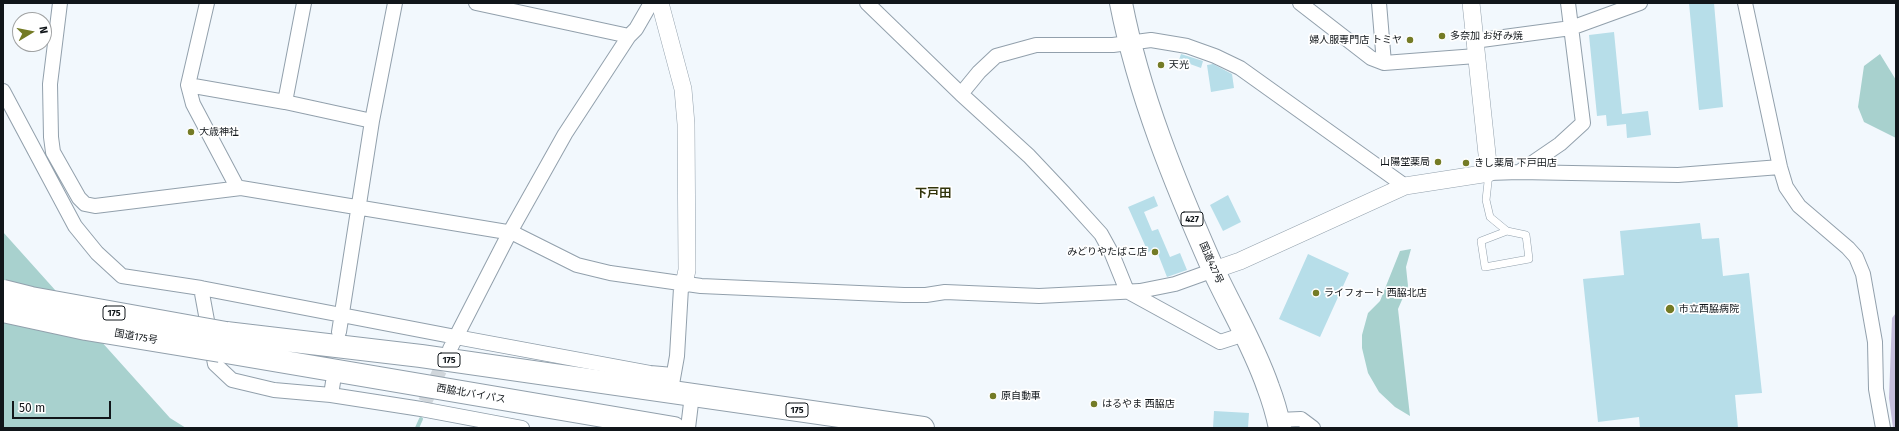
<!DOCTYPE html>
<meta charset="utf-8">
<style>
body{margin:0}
#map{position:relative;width:1899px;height:431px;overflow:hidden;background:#f2f8fd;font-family:"Fira Sans",sans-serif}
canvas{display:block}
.frame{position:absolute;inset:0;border:4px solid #11161a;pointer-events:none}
.north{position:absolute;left:12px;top:12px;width:40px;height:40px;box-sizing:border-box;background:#fff;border:1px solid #a0a2a3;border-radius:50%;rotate:80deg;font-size:11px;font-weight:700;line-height:16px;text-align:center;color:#11161a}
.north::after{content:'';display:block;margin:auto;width:14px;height:18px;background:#747b25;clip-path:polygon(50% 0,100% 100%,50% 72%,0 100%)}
.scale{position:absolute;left:12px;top:401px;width:99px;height:18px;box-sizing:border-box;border:2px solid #11161a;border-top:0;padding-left:5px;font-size:12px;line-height:14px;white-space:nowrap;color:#11161a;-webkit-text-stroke:3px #fff;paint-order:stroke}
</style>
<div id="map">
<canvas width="1899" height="431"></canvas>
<div class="frame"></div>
<div class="north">N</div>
<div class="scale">50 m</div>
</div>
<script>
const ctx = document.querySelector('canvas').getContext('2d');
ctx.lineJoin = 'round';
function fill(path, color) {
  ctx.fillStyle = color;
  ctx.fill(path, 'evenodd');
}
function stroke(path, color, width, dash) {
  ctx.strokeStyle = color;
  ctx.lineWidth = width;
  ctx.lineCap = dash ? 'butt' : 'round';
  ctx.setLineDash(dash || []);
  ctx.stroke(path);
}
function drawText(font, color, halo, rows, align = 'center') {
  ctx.font = font + ' "Fira Sans","Noto Sans JP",sans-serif';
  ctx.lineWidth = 3.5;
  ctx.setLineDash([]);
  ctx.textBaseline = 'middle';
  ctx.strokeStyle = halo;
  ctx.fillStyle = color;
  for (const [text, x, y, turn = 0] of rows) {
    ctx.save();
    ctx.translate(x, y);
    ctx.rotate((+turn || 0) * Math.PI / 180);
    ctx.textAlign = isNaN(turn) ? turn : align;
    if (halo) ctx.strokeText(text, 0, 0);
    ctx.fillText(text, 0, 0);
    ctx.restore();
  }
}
fill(new Path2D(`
 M1896,313V428H1893L1889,398L1892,318Z`), '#c5bedc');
fill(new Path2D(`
 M1880,54L1896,80V138L1864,122L1858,107L1864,66Z
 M3,232L170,418L186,428H3Z
 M1411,249L1406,267L1408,286L1398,309L1410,416L1395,407L1379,392L1368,373L1362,348V335L1368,313L1380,301L1400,251Z`), '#a8d1ce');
stroke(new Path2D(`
 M417,428L421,419`), '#a8d1ce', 4);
fill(new Path2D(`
 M1689,3H1714L1723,107L1699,110Z
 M1614,32L1622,114L1648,111L1651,135L1627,138L1626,124L1607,126L1606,115L1597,116L1589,35Z
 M1181,54L1203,61L1201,68L1179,60Z
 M1213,64L1232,74L1234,88L1211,92L1207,65Z
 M1228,195L1241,222L1223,231L1210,205Z
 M1154,196L1158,206L1144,212L1152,231L1158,229L1170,257L1180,253L1187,270L1167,277L1156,249L1148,252L1128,207Z
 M1700,223L1702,239L1719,238L1723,276L1749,273L1762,393L1735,395L1738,428H1640L1639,417L1598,422L1583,279L1624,275L1620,231Z
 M1308,254L1349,273L1320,337L1279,319Z
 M1214,411L1249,413L1248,428H1213Z`), '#b7dee9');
stroke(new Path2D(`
 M425,402L448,353`), '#d0d6db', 14, [14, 7]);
const service = new Path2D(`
 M1489,173L1486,200L1490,217L1507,231L1526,235L1529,259L1485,267L1481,241L1507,231`);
const minor = new Path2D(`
 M60,3L50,84L51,137L53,152L79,198L85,204L95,206L241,188L513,233L577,265L610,273L701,286L904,295H926L945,292L1039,296L1140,291L1175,284L1214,270
 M207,3L188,85L193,104L237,187
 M476,3L629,36
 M867,3L961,94L1029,156L1063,192L1101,234L1112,254L1127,291L1220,342L1245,334
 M1300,3L1371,58L1384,63L1476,56
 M1379,3L1384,63
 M1745,3L1780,167L1786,187L1799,206L1848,248L1856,257L1863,274L1875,342L1876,389L1883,428
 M1474,41L1571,28L1640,3
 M188,85L285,102L372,121
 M3,91L75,226L97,253L122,276L201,288L456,337L510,232L565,134L629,36L636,29L651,3
 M961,94L979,72L996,56L1036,45H1113L1151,40L1187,46L1215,56L1240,68L1405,186
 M285,102L304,3
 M1519,172L1560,144L1583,123L1568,3
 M1489,173L1519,172L1678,175L1780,167
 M201,288L215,364L232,380L274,390L331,395
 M339,332L372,121L395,3
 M450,349L456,337L650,373L673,375
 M333,382L331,395L421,409L522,428
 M672,384L677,356L681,288L684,284
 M1278,420L1301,419L1313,428
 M688,428L692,395`);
const tertiary = new Path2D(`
 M660,3L683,89L686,124L687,270L684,284
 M1214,270L1240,261L1405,186L1489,173L1471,3`);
const trunk = new Path2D(`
 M1121,3C1139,95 1175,183 1213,269C1231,308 1254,346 1268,387C1273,400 1277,414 1280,428
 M226,333L421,356L923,428
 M220,351L674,428`);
stroke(service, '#92a0ac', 8);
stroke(minor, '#92a0ac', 16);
stroke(tertiary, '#92a0ac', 18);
stroke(trunk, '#92a0ac', 24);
stroke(service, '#fff', 7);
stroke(minor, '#fff', 14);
stroke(tertiary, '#fff', 17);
stroke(trunk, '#fff', 22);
const trunkBridge = new Path2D(`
 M3,291L31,298L226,333
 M3,311L86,329L220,351`);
stroke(trunkBridge, '#92a0ac', 24, []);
stroke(trunkBridge, '#fff', 22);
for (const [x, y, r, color] of [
 [1442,36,4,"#747b25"],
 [1410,40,4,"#747b25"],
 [1161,65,4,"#747b25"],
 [191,132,4,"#747b25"],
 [1438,162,4,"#747b25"],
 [1466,163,4,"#747b25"],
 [1155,252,4,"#747b25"],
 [1316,293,4,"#747b25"],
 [1670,309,5,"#747b25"],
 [993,396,4,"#747b25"],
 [1094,404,4,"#747b25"]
]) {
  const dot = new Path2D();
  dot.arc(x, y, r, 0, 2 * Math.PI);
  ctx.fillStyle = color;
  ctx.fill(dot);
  stroke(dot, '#fff', 1.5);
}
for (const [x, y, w] of [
 [1192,219,22],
 [114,313,22],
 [449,360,22],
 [797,410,22]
]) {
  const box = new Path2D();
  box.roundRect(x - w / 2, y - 7, w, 14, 3);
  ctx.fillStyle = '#fff';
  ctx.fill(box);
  stroke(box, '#11161a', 1);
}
drawText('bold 9px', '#11161a', null, [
 ["427",1192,219],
 ["175",114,313],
 ["175",449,360],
 ["175",797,410]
]);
drawText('10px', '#11161a', '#fff', [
 ["多奈加 お好み焼",1450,36],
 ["婦人服専門店 トミヤ",1402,40,"right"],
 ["天光",1169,65],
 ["大歳神社",199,132],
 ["山陽堂薬局",1430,162,"right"],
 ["きし薬局 下戸田店",1474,163],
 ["みどりやたばこ店",1147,252,"right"],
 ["ライフォート 西脇北店",1324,293],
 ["市立西脇病院",1679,309],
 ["原自動車",1001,396],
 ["はるやま 西脇店",1102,404]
], 'left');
drawText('10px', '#11161a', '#fff', [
 ["国道427号",1211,263,66],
 ["国道175号",136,337,10],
 ["西脇北バイパス",471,394,10]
]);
drawText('bold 12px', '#31340a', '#fff', [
 ["下戸田",933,194]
]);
</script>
